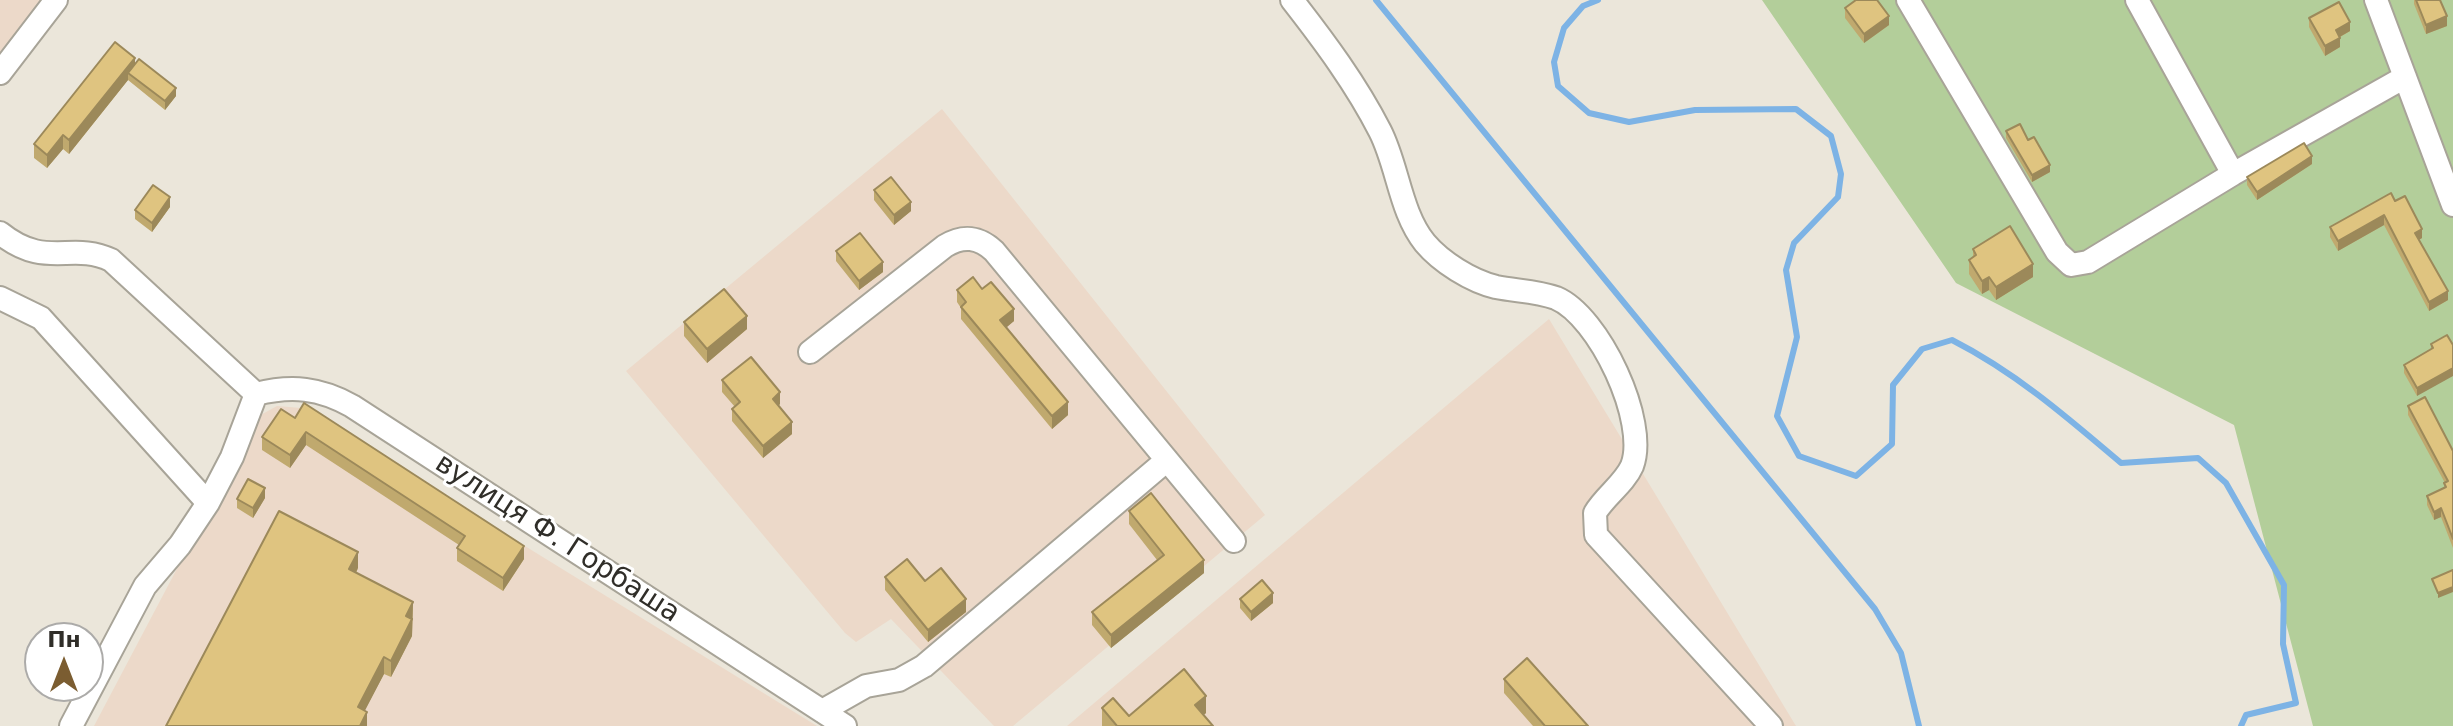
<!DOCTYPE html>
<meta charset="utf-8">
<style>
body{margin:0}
#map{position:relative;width:2453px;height:726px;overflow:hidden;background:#ebe6da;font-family:"DejaVu Sans",sans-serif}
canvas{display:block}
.north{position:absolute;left:24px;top:622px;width:80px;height:80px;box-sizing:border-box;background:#fff;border:2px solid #acaba9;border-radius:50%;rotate:0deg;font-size:22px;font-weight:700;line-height:32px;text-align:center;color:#302e29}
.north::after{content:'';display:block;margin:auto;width:28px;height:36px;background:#7b5d31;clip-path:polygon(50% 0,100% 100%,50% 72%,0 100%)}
</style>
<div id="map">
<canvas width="2453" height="726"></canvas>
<div class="north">Пн</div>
</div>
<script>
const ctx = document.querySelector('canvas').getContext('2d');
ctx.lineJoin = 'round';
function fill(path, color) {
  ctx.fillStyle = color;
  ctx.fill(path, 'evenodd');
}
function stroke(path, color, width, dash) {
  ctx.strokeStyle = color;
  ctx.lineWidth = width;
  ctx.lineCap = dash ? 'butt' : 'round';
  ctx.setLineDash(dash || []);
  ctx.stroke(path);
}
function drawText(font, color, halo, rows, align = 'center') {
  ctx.font = font + ' "DejaVu Sans",sans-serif';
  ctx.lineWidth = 6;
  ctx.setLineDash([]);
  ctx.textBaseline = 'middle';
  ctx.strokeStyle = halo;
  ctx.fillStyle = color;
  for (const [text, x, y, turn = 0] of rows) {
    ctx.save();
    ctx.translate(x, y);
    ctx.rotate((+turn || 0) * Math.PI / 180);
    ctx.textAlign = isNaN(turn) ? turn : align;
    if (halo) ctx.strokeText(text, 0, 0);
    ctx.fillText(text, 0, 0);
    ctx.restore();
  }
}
fill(new Path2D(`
 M0,0H48L0,58Z
 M942,109L1265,515L1013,726H994L891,619L856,642L845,633L626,371Z
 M1549,319L1796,726H1067Z
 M277,406L301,408L817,726H94L257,417Z`), '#ecd9c9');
fill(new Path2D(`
 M1762,0H2453V726H2313L2234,425L1956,283Z`), '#b3ce9a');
stroke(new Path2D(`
 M1376,0L1875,609L1901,653L1919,726
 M1598,0L1583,6L1564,28L1554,62L1558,86L1589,113L1629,122L1695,110L1796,109L1831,136L1841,174L1838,197L1794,243L1786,270L1797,337L1777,416L1799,456L1856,476L1892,444L1893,385L1922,349L1952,340C2015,372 2067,417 2121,463L2198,458L2226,483L2284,585L2283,644L2296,703L2246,715L2241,726`), '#7db3e5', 6);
const minor = new Path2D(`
 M1292,0C1324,41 1356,84 1380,131C1398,166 1400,212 1425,243C1441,262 1471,281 1496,287C1516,291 1537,291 1556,298C1599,316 1649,422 1632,466C1624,484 1605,496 1595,513L1596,535L1771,726
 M1908,0L2057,252L2071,265L2088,262L2233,174L2405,77
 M2137,0L2233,174
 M2376,0L2453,205
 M0,73L56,0
 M0,233C46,270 71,241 111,260L256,394C292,385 320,388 352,406L845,726
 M0,298L41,318L208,503
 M810,352L945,246C963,235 979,237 994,251L1234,541
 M822,711L866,686L899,680L924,666L1167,460
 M71,726L145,586L180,545L208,503L232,457L256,394`);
stroke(minor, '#a8a498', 26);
stroke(minor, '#fff', 22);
fill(new Path2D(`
 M2414,0H2440L2447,26L2426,34L2414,4Z
 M1845,8L1889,25L1864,43L1845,18Z
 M2309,18L2350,31L2340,37V47L2325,56L2309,27Z
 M135,64L176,96L165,110L128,80L69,154L63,149L47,168L34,158V144Z
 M2006,131L2028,140L2050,172L2032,182L2006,138Z
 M2312,164L2257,200L2247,185V177Z
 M874,190L911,211L894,225L874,200Z
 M2395,201L2422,238L2419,240L2448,300L2429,311L2384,225L2338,251L2330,237V227Z
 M170,207L152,232L135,219V210Z
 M1973,249L2033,277L1996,300L1989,290L1982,294L1969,274V260L1973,258Z
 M836,251L883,272L859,290L836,261Z
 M982,289L1014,321L1006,327L1068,415L1052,429L961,319V308L957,302V290Z
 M684,322L747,329L707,363L684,336Z
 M2447,335L2417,396L2404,373V365L2431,350V344Z
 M722,380L780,404L778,406L792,434L763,458L732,421V409L735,407L722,392Z
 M2408,406L2453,451V548L2441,517L2434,520L2427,505V496L2444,488L2445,483L2408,415Z
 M281,409L524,559L503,591L457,561V548L459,545L306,445L290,468L262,450V437Z
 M265,498L253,518L237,508V499Z
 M1129,511L1204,573L1111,648L1092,625V612L1157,560L1129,524Z
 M358,568L356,573L413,602L412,636L391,677L384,674L364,711L367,726H166Z
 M885,577L925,581L966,612L928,642L885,590Z
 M1240,599L1273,603L1251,621L1240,608Z
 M1504,679L1588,726H1533L1504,693Z
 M1102,708L1129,716L1206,713L1203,715L1213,726H1102Z`), '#c0a96e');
fill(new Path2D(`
 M1889,16V25L1864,43V34Z
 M2447,16V26L2426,34V25Z
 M2350,22V31L2336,39V30Z
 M2340,38V47L2325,56V46Z
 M135,58V72L128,73V80L69,154V140Z
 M176,88V96L165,110V101Z
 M63,135V149L47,168V155Z
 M2312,156V164L2257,200V192Z
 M2050,165V172L2032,182V175Z
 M170,197V207L152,232V223Z
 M911,202V211L894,225V215Z
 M2384,215V225L2338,251V241Z
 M2422,229V238L2415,242V233Z
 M883,262V272L859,290V281Z
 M2033,264V277L1996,300V287Z
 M1989,277V290L1982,294V281Z
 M2448,291V300L2429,311V302Z
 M1014,309V321L1000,333V320Z
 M747,316V329L707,363V349Z
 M2453,368V376L2417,396V388Z
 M780,392V404L773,411V399Z
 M1068,402V415L1052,429V416Z
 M792,422V434L763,458V446Z
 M306,432V445L290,468V455Z
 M265,488V498L253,518V508Z
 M2441,508V517L2434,520V512Z
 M524,546V559L503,591V578Z
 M358,552V568L349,586V569Z
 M1204,560V573L1111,648V635Z
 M2453,587V592L2438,598V593Z
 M1273,593V603L1251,621V612Z
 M966,599V612L928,642V630Z
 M413,602L412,636L391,677V661L406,616Z
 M384,657V674L358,724V707Z
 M1206,696V713L1195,723V705Z
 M367,712V726H360Z`), '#9c895a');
const building = new Path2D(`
 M1856,0H1877L1889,16L1864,34L1845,8Z
 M2416,0H2440L2447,16L2426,25Z
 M2339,2L2350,22L2336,30L2340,38L2325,46L2309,18Z
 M115,42L135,58L69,140L63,135L47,155L34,144Z
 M139,59L176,88L165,101L128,73Z
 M2020,124L2028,140L2034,137L2050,165L2032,175L2006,131Z
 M2304,143L2312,156L2257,192L2247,177Z
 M891,177L911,202L894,215L874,190Z
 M153,185L170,197L152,223L135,210Z
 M2391,193L2395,201L2405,196L2422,229L2415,233L2448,291L2429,302L2384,215L2338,241L2330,227Z
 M2010,226L2033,264L1996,287L1989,277L1982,281L1969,260L1976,255L1973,249Z
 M860,233L883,262L859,281L836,251Z
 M973,277L982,289L991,282L1014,309L1000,320L1068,402L1052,416L961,307L966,302L957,290Z
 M724,289L747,316L707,349L684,322Z
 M2447,335L2453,345V368L2417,388L2404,365L2433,348L2431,344Z
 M751,357L780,392L773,399L792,422L763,446L732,409L740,402L722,380Z
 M2425,397L2453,451V539L2441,508L2434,512L2427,496L2446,487L2444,483L2448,481L2408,406Z
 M304,403L524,546L503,578L457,548L465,536L306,432L290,455L262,437L281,409L295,418Z
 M248,479L265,488L253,508L237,499Z
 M1151,493L1204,560L1111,635L1092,612L1164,555L1129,511Z
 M279,511L358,552L349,569L413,602L406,616L412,619L391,661L384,657L358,707L367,712L360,726H166Z
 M907,559L925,581L941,568L966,599L928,630L885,577Z
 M2453,570V587L2438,593L2432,579Z
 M1262,580L1273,593L1251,612L1240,599Z
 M1527,658L1588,726H1545L1504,679Z
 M1184,669L1206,696L1195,705L1213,726H1117L1102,708L1113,698L1129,716Z`);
fill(building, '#dfc480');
stroke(building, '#9c895a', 2);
drawText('28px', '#302e29', '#fff', [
 ["вулиця Ф. Горбаша",557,539,33]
]);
</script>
